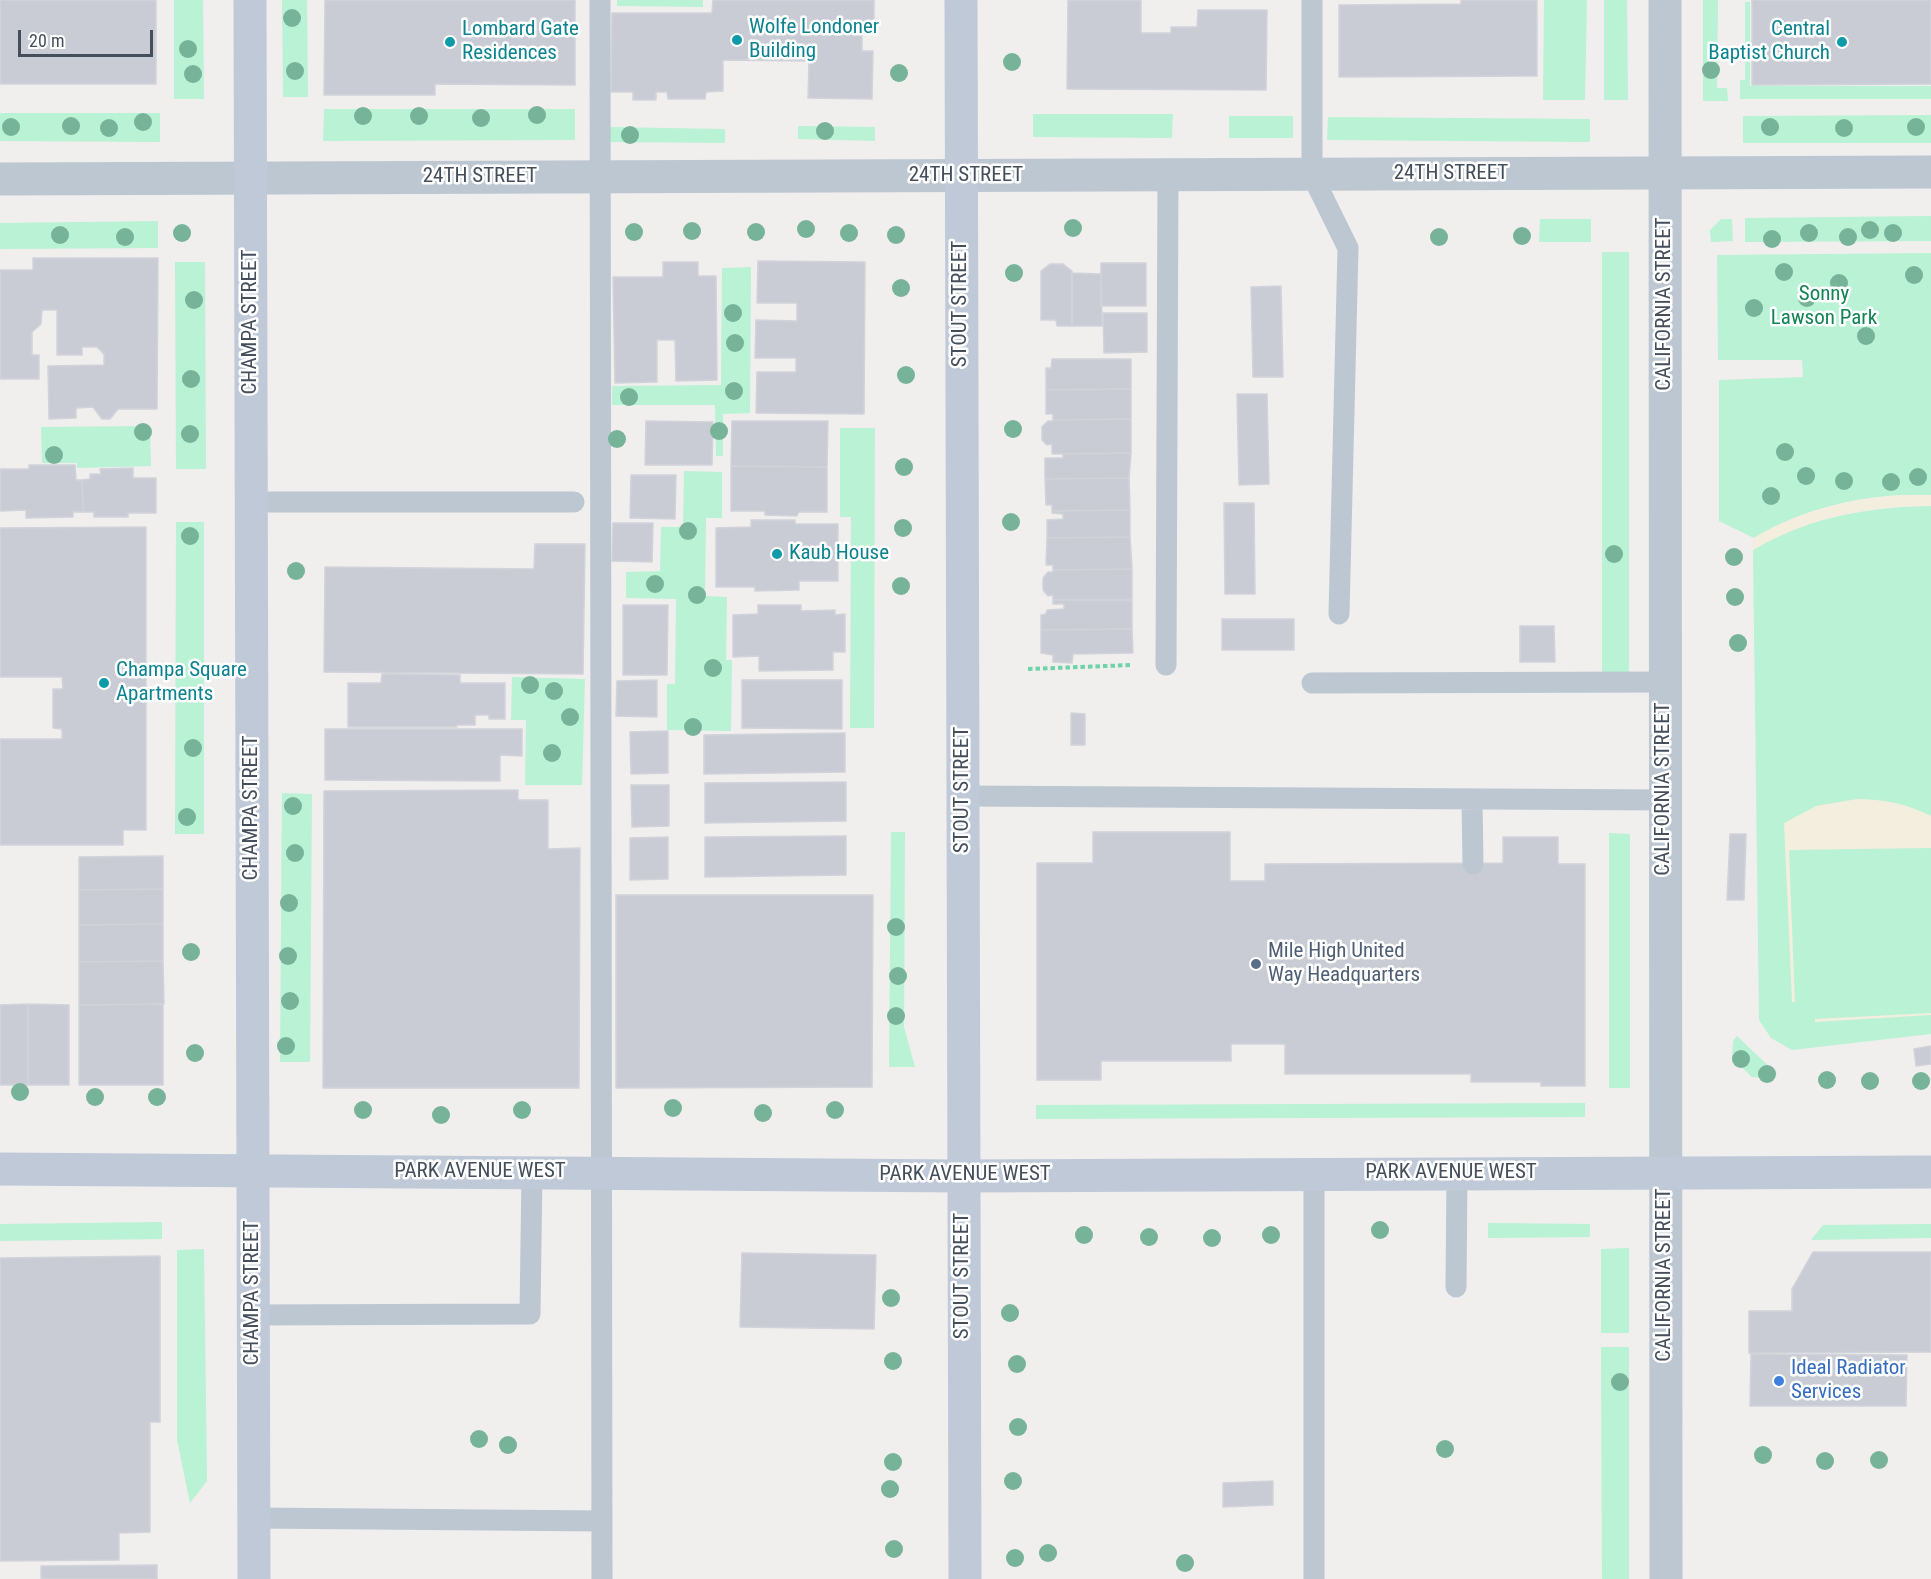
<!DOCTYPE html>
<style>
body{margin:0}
#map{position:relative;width:1931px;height:1579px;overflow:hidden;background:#f1eeee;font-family:"Roboto Condensed",sans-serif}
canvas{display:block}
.scale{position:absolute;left:18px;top:30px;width:135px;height:27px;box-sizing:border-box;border:3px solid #454f5c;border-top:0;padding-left:8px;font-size:18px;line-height:21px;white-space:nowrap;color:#454f5c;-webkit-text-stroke:4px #fff;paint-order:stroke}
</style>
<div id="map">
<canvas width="1931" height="1579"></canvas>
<div class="scale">20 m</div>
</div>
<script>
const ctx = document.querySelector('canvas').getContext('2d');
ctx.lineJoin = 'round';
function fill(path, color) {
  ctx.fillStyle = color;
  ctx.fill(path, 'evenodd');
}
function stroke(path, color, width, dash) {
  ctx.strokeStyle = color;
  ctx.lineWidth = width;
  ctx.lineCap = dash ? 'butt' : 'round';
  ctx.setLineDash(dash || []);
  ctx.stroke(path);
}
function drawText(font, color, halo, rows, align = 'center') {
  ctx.font = font + ' "Roboto Condensed",sans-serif';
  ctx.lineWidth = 5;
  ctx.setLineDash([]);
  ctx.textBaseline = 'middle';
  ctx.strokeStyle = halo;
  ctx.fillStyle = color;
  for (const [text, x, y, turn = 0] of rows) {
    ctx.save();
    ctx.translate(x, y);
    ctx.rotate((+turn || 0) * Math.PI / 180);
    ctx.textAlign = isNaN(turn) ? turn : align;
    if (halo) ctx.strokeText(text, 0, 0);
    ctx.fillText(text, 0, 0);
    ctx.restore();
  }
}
fill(new Path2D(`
 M174,0H203L204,99H174Z
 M282,0H307L308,97H283Z
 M617,0H703V7L617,6Z
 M1544,0H1587L1585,100H1543Z
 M1604,0H1627L1628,100H1604Z
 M1703,0H1718L1717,88H1727L1728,101H1703Z
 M1745,2H1750V86H1931V99H1740V80H1745Z
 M324,109H575V140L323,141Z
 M0,113H160V142L0,141Z
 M1033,114H1173L1172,138L1033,137Z
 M1931,115V143H1743V116Z
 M1229,116H1293V138H1229Z
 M1328,117L1590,119V142L1327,140Z
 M798,126L875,127V141L798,139Z
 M608,127L725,129V143L608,142Z
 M1931,216V241L1745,242V218Z
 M1540,219H1591V242H1539Z
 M1721,219H1732L1733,241L1711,242L1710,230Z
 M158,221V248L0,249V223Z
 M1602,252H1629V672H1602Z
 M1931,253V495C1869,493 1807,506 1754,538L1719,521V380L1803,377L1802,360H1718L1717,255Z
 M175,262H205L206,469H176Z
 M751,267L750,413L723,414V456H716L715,405H612V386L721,385L722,268Z
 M150,426L151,466L77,468V463H42L41,427Z
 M840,428H875L874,728H850L851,517H840Z
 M684,471L722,472V518H706L705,596L727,597L726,660H732L731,731L667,730V684H675L676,599L626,598V572L660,571L661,527H683Z
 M1931,506V1034L1792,1050L1771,1038L1759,1020L1753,550C1808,517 1868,507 1931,506Z
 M176,522H204V834H175Z
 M512,677L585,679L582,785H525L526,720H511Z
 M282,793L312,794L310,1062H280Z
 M891,832H905L904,1027L915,1067H889Z
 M1609,833L1630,834V1088H1609Z
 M1737,1036L1777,1074L1772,1079L1752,1077L1732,1058L1733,1041Z
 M1585,1103V1117L1036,1119V1105Z
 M162,1222V1239L0,1241V1224Z
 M1488,1223L1590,1224V1237L1488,1238Z
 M1931,1224V1238L1811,1240L1823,1225Z
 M1629,1248V1333H1601V1249Z
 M204,1249L207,1481L190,1503L177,1440V1250Z
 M1601,1347H1629V1579H1602Z`), '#b9f2d4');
fill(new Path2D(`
 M1900,495H1931V506C1869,505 1807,518 1753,550L1754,538C1799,511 1848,499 1900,495Z
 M1857,799C1884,799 1907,804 1931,816V848L1789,850L1795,1002H1792L1784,823L1816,806Z
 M1931,1013V1015L1815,1022V1019Z`), '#f3eedd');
const building = new Path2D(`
 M0,0H156V84H0Z
 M325,0H575V85L435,84V95H324Z
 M713,0H874V30H862V51H873L872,99L808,98L809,61L723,60V91L706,92L705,99H668L667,92H656V100H633V92H611L612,13H712Z
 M1068,0H1141V33H1171V27H1197L1198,10H1267L1266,90L1067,89Z
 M1461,0H1537V76L1339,77V5L1461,4Z
 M1752,0H1931V84L1752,85Z
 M33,258H158L157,409H118L110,419H102L93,407L76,408V418L49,419L48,366L104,365V354L97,347H82V355H57V310H42L41,324L32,332V355H39V379H0V270H33Z
 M758,261L865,262L864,414L756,413L757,372H796V358H755L756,320L797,321V303H757Z
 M663,262H698V276H716L717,380L676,381L675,340H657V382L615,383L613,277H663Z
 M1101,263H1146V306H1101Z
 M1050,264H1063L1072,271V326H1057L1056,320H1041V271Z
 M1072,273L1101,274L1102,326H1072Z
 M1281,286L1283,377H1253L1251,287Z
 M1103,313H1147V352L1104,353Z
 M1052,359H1131V389L1046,390V368H1051Z
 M1131,389V419L1053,420V414H1046V390Z
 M1237,394H1267L1269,484L1239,485Z
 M1131,419V453L1052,454V444L1047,445L1042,440V427L1048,421H1053V420Z
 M646,421L713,422L712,465H645Z
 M732,421H828L827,467L731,466Z
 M1131,453L1129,478L1045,479V458H1063V454Z
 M29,465H75L76,480H82L83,512H73V517L26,518V510L0,511V469H29Z
 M731,466L827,467V512H799L797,516L765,515V511H731Z
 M133,468V478H156V513H128V517H94V512H83L82,480L90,479V474H101L100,469Z
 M631,475H676L675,519L630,518Z
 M1129,478L1130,510L1052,511V505H1046L1045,479Z
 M1224,503H1254L1255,594H1225Z
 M1130,510V537L1047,538V520L1063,519V514L1052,513V511Z
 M751,520H795V524H838V581H799V590L755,591V587H716V528L751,527Z
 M613,523H653L652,562L612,561Z
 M146,527V830H123V845H0V739H62V729L53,728V689H63L62,677H0V528Z
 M1130,537L1132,569L1053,570V565H1046L1047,538Z
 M535,544H585L583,674L324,672L325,567L534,569Z
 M1132,569V600H1053V595L1048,596L1043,590V578L1048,572H1053V570Z
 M1053,600H1132V629L1041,630V615L1046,614L1047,610L1064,609V604H1053Z
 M623,605H668L667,675H623Z
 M758,605H801V611L835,610V615L845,614V652H833V670L759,671V656L733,657V615L758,614Z
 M1222,619H1294V650H1222Z
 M1520,626H1554L1555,662H1520Z
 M1132,629L1133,653L1073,654L1072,663L1053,662V655L1041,653V630Z
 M382,674L460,675V683H505V719H489V715H475V725H456L457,727H348V683H381Z
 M657,680V717L616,716L617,681Z
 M742,680H842V729L742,728Z
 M1071,713L1085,714V745H1071Z
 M325,729H522V756L500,755V781L325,780Z
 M668,731V773L631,774L630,732Z
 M845,733V772L704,774V735Z
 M846,782V821L705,823V783Z
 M631,785H669V826L632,827Z
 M518,790V800H548V849L580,848L579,1088H323L324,791Z
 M1093,832H1230V881H1265V864L1503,863V837H1558V864H1585V1086H1541V1082H1471V1074H1285V1044H1231V1061H1101V1080H1037V863H1093Z
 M1730,834H1746L1744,900H1727Z
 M846,836V875L705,877V837Z
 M668,837V879L630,880V838Z
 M163,856V889L79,890V857Z
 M163,889V924L79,925V890Z
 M616,895H873L872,1087L616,1088Z
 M163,924V961L79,962V925Z
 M163,961L164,1004L79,1005V962Z
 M28,1004V1085H0V1005Z
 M28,1004L69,1005V1085H28Z
 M163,1004V1085H79V1005Z
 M1931,1046V1064L1916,1066L1914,1049Z
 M1813,1252H1931V1352L1749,1353V1311H1792V1289Z
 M742,1253L876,1255L874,1329L740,1327Z
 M160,1256V1422H150V1532L119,1533V1560L0,1561V1258Z
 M1751,1354L1907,1355L1906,1406H1750Z
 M1273,1481V1505L1223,1507V1483Z
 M157,1565V1579H41V1566Z`);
fill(building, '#c9ccd4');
stroke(building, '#d1d3da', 1.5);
stroke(new Path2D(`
 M1028,669L1132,665`), '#6ed2aa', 4, [4.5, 3]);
stroke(new Path2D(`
 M600,0L602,1579
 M1312,0V175L1348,248L1339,614
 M252,502H574
 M1166,665L1168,175
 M1312,683L1664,682
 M963,796L1664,800
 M1472,799L1473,864
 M1314,1174V1579
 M1456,1287L1457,1173
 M253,1315L530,1314L532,1172
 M254,1518L602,1521`), '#bdc7d1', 21);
stroke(new Path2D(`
 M0,179L1931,172`), '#bdc7d1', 33);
stroke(new Path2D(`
 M1665,0L1666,1579`), '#bdc7d1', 33);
stroke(new Path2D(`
 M250,0L254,1579
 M961,0L965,1579
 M0,1169L963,1176L1931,1172`), '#bfc9d8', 33);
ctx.fillStyle = '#76b399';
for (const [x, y] of [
 [292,18],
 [188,49],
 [1012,62],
 [1711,70],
 [295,71],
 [899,73],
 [193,74],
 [537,115],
 [363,116],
 [419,116],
 [481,118],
 [143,122],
 [71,126],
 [11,127],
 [1770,127],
 [1916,127],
 [109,128],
 [1844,128],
 [825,131],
 [630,135],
 [1073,228],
 [806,229],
 [1870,230],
 [692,231],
 [634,232],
 [756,232],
 [182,233],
 [849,233],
 [1809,233],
 [1893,233],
 [60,235],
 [896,235],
 [1522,236],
 [125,237],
 [1439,237],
 [1848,237],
 [1772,239],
 [1784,272],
 [1014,273],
 [1914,275],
 [1839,283],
 [901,288],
 [1807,298],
 [194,300],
 [1754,308],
 [733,313],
 [1866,336],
 [735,343],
 [906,375],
 [191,379],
 [734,391],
 [629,397],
 [1013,429],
 [719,431],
 [143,432],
 [190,434],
 [617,439],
 [1785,452],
 [54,455],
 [904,467],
 [1806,476],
 [1918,477],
 [1844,481],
 [1891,482],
 [1771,496],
 [1011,522],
 [903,528],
 [688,531],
 [190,536],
 [1614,554],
 [1734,557],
 [296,571],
 [655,584],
 [901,586],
 [697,595],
 [1735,597],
 [1738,643],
 [713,668],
 [530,685],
 [554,691],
 [570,717],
 [693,727],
 [193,748],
 [552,753],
 [293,806],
 [187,817],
 [295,853],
 [289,903],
 [896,927],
 [191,952],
 [288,956],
 [898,976],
 [290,1001],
 [896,1016],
 [286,1046],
 [195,1053],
 [1741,1059],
 [1767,1074],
 [1827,1080],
 [1870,1081],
 [1921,1081],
 [20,1092],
 [95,1097],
 [157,1097],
 [673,1108],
 [363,1110],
 [522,1110],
 [835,1110],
 [763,1113],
 [441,1115],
 [1380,1230],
 [1084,1235],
 [1271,1235],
 [1149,1237],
 [1212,1238],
 [891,1298],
 [1010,1313],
 [893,1361],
 [1017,1364],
 [1620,1382],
 [1018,1427],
 [479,1439],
 [508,1445],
 [1445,1449],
 [1763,1455],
 [1879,1460],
 [1825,1461],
 [893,1462],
 [1013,1481],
 [890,1489],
 [894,1549],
 [1048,1553],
 [1015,1558],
 [1185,1563]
]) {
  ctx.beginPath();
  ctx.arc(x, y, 9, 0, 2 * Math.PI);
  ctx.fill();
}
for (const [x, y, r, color] of [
 [737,40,6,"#0f9aa8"],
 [450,42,6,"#0f9aa8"],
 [1842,42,6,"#0f9aa8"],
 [777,554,6,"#0f9aa8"],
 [104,683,6,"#0f9aa8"],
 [1256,964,6,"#5c6f8a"],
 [1779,1381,6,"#3f7fe0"]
]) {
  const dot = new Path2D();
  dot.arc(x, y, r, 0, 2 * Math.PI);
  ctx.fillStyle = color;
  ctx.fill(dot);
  stroke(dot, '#fff', 2);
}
drawText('21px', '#0d838f', '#fff', [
 ["Wolfe Londoner",749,28],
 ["Building",749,52],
 ["Lombard Gate",462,30],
 ["Residences",462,54],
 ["Central",1830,30,"right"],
 ["Baptist Church",1830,54,"right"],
 ["Kaub House",789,554],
 ["Champa Square",116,671],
 ["Apartments",116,695]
], 'left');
drawText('21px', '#454f5c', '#fff', [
 ["24TH STREET",1451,174],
 ["24TH STREET",966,176],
 ["24TH STREET",480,177],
 ["STOUT STREET",961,304,-90],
 ["CALIFORNIA STREET",1665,304,-90],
 ["CHAMPA STREET",251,322,-90],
 ["CALIFORNIA STREET",1664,789,-90],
 ["STOUT STREET",963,790,-90],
 ["CHAMPA STREET",252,808,-90],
 ["PARK AVENUE WEST",480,1172],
 ["PARK AVENUE WEST",1451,1173],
 ["PARK AVENUE WEST",965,1175],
 ["CALIFORNIA STREET",1665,1275,-90],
 ["STOUT STREET",963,1276,-90],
 ["CHAMPA STREET",253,1293,-90]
]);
drawText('21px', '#118354', '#fff', [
 ["Sonny",1824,295],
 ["Lawson Park",1824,319]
]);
drawText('21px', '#4e5e75', '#fff', [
 ["Mile High United",1268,952],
 ["Way Headquarters",1268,976]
], 'left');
drawText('21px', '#366cbe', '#fff', [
 ["Ideal Radiator",1791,1369],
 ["Services",1791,1393]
], 'left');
</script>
